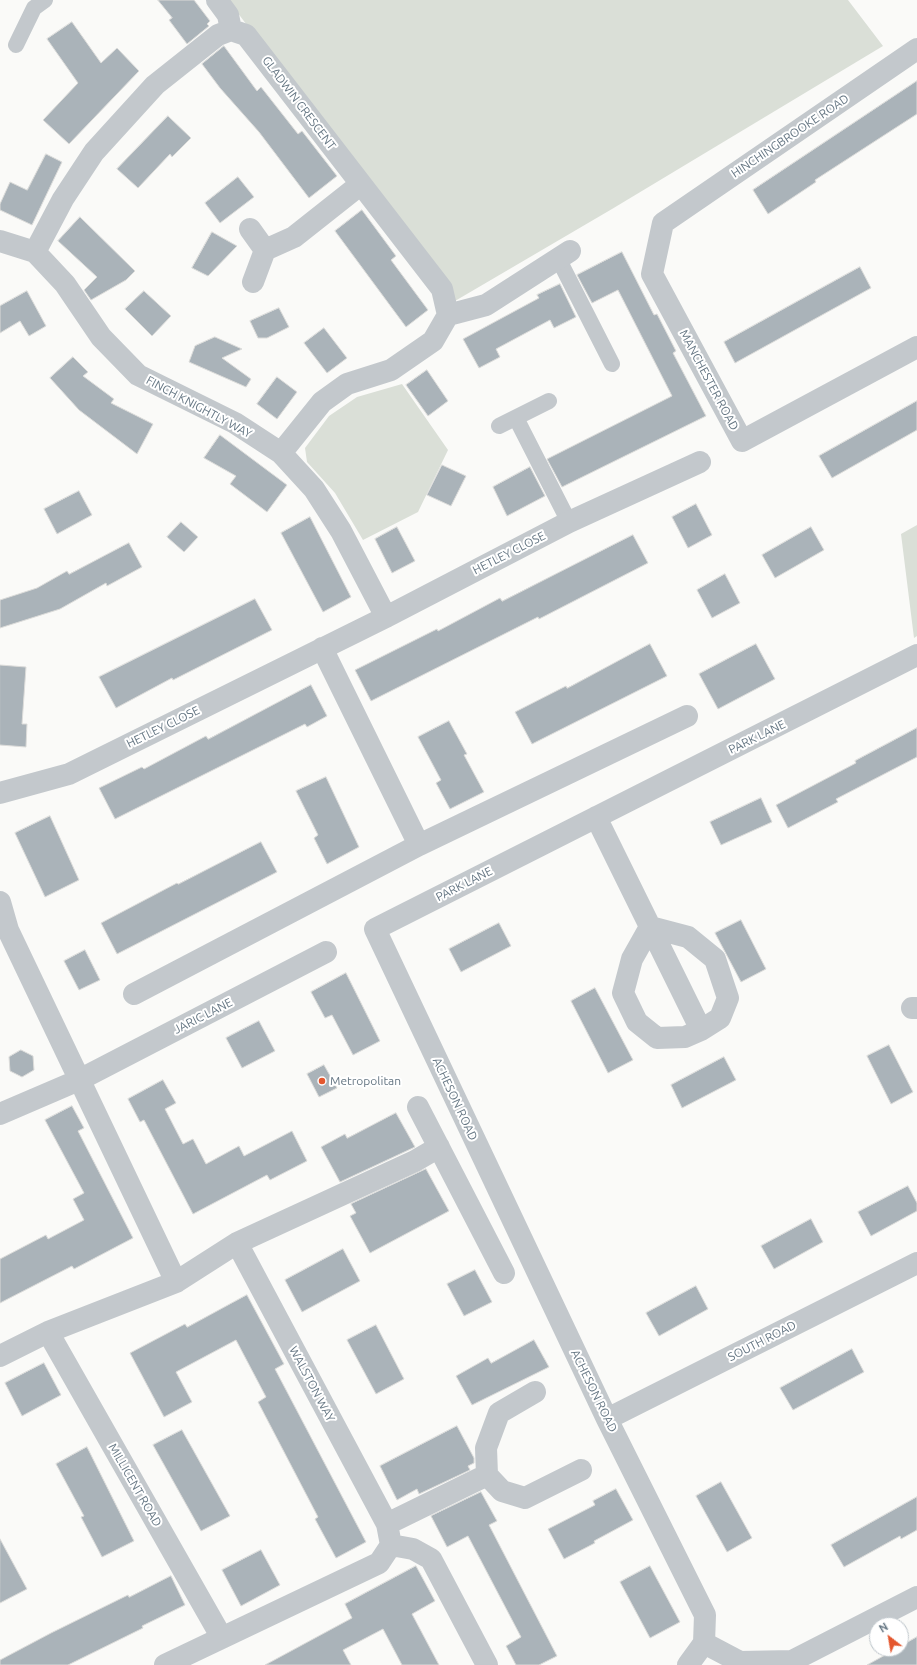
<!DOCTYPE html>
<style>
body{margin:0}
#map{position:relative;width:917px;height:1665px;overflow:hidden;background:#fafaf8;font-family:Ubuntu,sans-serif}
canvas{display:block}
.north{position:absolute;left:869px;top:1617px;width:40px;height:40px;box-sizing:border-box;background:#fff;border:1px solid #c1c8cd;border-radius:50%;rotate:329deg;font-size:11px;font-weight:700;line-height:16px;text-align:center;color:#657683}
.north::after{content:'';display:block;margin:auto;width:14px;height:18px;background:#e4572e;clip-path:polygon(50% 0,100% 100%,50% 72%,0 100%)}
</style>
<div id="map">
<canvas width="917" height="1665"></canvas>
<div class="north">N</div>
</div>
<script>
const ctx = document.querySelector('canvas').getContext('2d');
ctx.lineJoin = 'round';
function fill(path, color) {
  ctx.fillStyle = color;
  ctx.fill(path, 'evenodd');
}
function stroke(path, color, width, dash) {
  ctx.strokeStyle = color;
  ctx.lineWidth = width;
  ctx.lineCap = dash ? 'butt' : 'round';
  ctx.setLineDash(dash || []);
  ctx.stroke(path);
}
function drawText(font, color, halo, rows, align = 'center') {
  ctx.font = font + ' Ubuntu,sans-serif';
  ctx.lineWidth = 4;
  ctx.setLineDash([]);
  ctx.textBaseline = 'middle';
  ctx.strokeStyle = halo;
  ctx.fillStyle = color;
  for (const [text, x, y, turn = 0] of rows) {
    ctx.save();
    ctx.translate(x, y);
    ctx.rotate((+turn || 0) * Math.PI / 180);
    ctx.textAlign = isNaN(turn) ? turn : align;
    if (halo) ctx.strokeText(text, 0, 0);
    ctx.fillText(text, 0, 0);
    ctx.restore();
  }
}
fill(new Path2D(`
 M228,0H848L883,46L612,209L455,301Z
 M402,384L448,450L418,512L363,540L335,493L307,462L305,448L329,416L357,397Z
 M917,525V636L914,638L901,534Z`), '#dadfd7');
const building = new Path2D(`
 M158,0H194L210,21L207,24L209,26L187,44L169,20L172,18Z
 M72,22L101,63L117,48L139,71L69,144L43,120L78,83L47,39Z
 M224,46L257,91L261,87L298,134L302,131L337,176L309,198L259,132L220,88L202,64Z
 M917,81V114L815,180L816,182L768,214L753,190Z
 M168,116L191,138L172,157L170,154L138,188L117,169Z
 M46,154L62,162L32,225L0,210V204L10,182L27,190Z
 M238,177L254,197L220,223L205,203Z
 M362,210L396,256L391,260L428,310L406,327L335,231Z
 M80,217L135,271L126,280L91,300L84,290L97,277L58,241Z
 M212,232L237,246L208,276L192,268Z
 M622,252L654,315L657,314L676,351L673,353L706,416L562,487L547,459L672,396L618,290L592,303L577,275Z
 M860,267L871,288L735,363L724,342Z
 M560,284L576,317L554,328L550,320L496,349L500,357L479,368L463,339L539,298L537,295Z
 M27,291L46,326L29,336L20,321L0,333V306Z
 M144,291L171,316L152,336L125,309Z
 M279,308L289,327L267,338H258L250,321Z
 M324,328L347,358L327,373L304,343Z
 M215,337L242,349L222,358L251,379L246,387L189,362L195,346Z
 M73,357L88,372L83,376L114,399L111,403L153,424L137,454L79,410L50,378Z
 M427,370L448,401L428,416L406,385Z
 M277,377L297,392L277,419L257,404Z
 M917,401V430L832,478L819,456Z
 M220,435L287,485L267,512L230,484L236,476L204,458Z
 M442,465L466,476L451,506L427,495Z
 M530,467L545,496L507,516L493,487Z
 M79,491L92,515L57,534L44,509Z
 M696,504L712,535L688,548L672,517Z
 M310,517L351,597L323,612L281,533Z
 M181,522L198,537L184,552L167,537Z
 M397,527L415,561L392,573L375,539Z
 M811,527L824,550L775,578L762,555Z
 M633,535L648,563L539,619L538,617L371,701L355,670L437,629L438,631L500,598L502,601Z
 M129,543L142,567L107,586L106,583L60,609L0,628V600L37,588L67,571L69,574Z
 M725,574L740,603L712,618L697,590Z
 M255,599L272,630L173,680L172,678L116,708L99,677Z
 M650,644L667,676L532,744L515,712L566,686L567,688Z
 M756,644L775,679L718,709L699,674Z
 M0,665L26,667L22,724H27L26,747L0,745Z
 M311,685L327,716L307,727L305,724L115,819L99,788L142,767L144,769L206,736L208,739Z
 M449,721L467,754L464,755L484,792L450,809L436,783L441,780L418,737Z
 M917,728V757L836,799L838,802L788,828L776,805L856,763L855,761Z
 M326,777L359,847L327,864L314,838L318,835L296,791Z
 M761,798L772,822L721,845L710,822Z
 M50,816L79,880L45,897L15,833Z
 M261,842L277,872L117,954L101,923L177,883L178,884Z
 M741,920L766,969L741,982L715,933Z
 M499,923L511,946L461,972L449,949Z
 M85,950L100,980L79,990L64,961Z
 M346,973L380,1041L353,1055L332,1015L325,1018L311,992Z
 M595,988L633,1060L608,1073L571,1001Z
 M259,1021L275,1051L242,1068L226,1038Z
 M889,1045L913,1092L891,1104L867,1056Z
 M21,1050L33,1056L34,1070L22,1077L10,1071L9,1057Z
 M724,1057L736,1080L682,1108L671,1085Z
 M324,1065L337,1088L319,1097L307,1074Z
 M163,1080L176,1103L165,1109L183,1144L193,1139L206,1164L239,1146L244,1156L292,1131L307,1161L270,1180L267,1175L193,1214L144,1120L140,1122L128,1099Z
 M72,1106L84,1128L78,1131L133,1238L74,1269L72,1266L0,1303V1259L46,1235L48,1239L84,1220L73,1199L84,1193L45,1120Z
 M396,1113L415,1147L340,1182L321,1147L345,1134L347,1138Z
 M426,1169L449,1211L370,1253L350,1216L356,1213L351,1204Z
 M908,1186L917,1203V1211L871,1236L858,1212Z
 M811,1219L823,1242L774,1269L761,1246Z
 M343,1249L360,1281L302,1312L285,1280Z
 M475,1270L492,1302L464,1316L447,1284Z
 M696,1286L708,1309L659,1336L646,1313Z
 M247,1295L284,1364L275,1369L366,1542L336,1558L315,1519L318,1517L258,1402L266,1397L236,1340L176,1372L192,1402L164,1417L130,1353L185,1324L187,1327Z
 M376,1325L404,1379L376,1394L347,1340Z
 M534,1340L549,1367L472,1405L456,1376L488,1358L491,1363Z
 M852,1349L864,1372L793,1410L780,1388Z
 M44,1363L61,1395L22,1416L5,1383Z
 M457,1426L474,1458V1463L468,1466L470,1470L419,1494L417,1489L397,1500L380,1466Z
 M182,1430L230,1516L201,1531L153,1445Z
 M87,1447L134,1541L102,1557L81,1517L84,1516L56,1464Z
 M721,1482L752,1538L727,1552L696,1496Z
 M616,1489L633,1520L594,1541L595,1543L564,1559L548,1529L595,1505L593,1501Z
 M481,1492L497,1521L489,1525L557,1656L539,1665H516L506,1646L521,1637L468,1536L447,1547L431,1516Z
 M917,1497V1530L901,1539L900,1536L844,1567L831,1545Z
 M0,1539L27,1589L0,1603Z
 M261,1550L280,1585L241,1606L222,1570Z
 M416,1566L435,1601L412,1614L439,1665H402L383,1629L343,1650L351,1665H265L352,1618L345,1604Z
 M650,1566L680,1622L650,1638L620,1582Z
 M171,1576L185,1605L142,1626L143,1628L68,1665H0V1660L51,1633L128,1595L129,1597Z
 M917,1637V1665H867L896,1649H901V1646Z`);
fill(building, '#aab3b9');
stroke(building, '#dcdcda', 1);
stroke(new Path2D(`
 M16,45L34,8L45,0
 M558,258L612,364
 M516,418L569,522
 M499,426L549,401`), '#c3c8cc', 16);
stroke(new Path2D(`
 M217,0L228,15L231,30
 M917,49L663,223L652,274L742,441L917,347
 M250,229L265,250L253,282
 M0,241L35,252L65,284L101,337L138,375L235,423L281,453L314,489L341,531L386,617
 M265,250L294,237L361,184
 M35,252L63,199L94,152L155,85L218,35L231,30L246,35L442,289L448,315L433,341L391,370L347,384L322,402L281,453
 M448,315L486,305L570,251
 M322,648L419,845
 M917,655L375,929L607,1419L705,1615L704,1643L740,1662L792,1661L917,1597
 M0,793L69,774L386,617L569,522L700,462
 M596,817L701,1030
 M0,902L8,930L176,1282
 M650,927L688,937L715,959L728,998L720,1018L701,1030L685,1037L657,1038L637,1022L623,993L632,959Z
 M134,994L419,845L687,716
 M912,1008H917
 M418,1107L504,1273
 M0,1114L79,1080L326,952
 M48,1332L222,1638
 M0,1356L48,1332L176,1282L237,1243L415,1161L439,1147
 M535,1392L499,1413L486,1448L487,1475L502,1491L525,1498L581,1470
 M607,1419L917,1263
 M387,1524L487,1475
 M391,1545L413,1549L431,1559L487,1665
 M165,1665L379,1563L391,1545L387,1524L237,1243
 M688,1665L704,1643`), '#c3c8cc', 22);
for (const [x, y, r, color] of [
 [322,1081,4,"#e4572e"]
]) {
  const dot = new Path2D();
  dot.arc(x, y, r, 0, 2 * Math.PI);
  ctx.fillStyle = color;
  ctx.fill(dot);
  stroke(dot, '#fff', 1.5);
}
drawText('12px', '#657683', '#fff', [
 ["GLADWIN CRESCENT",299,103,53],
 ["HINCHINGBROOKE ROAD",790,136,-34],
 ["MANCHESTER ROAD",709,380,62],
 ["FINCH KNIGHTLY WAY",199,407,28],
 ["HETLEY CLOSE",509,553,-27],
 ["HETLEY CLOSE",163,727,-26],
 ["PARK LANE",757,737,-26],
 ["PARK LANE",464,884,-27],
 ["JARIC LANE",203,1016,-27],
 ["ACHESON ROAD",455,1099,65],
 ["SOUTH ROAD",762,1341,-27],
 ["WALSTON WAY",312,1384,62],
 ["ACHESON ROAD",594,1391,64],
 ["MILLICENT ROAD",135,1485,60]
]);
drawText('12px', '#657683', '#fff', [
 ["Metropolitan",330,1081]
], 'left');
</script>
